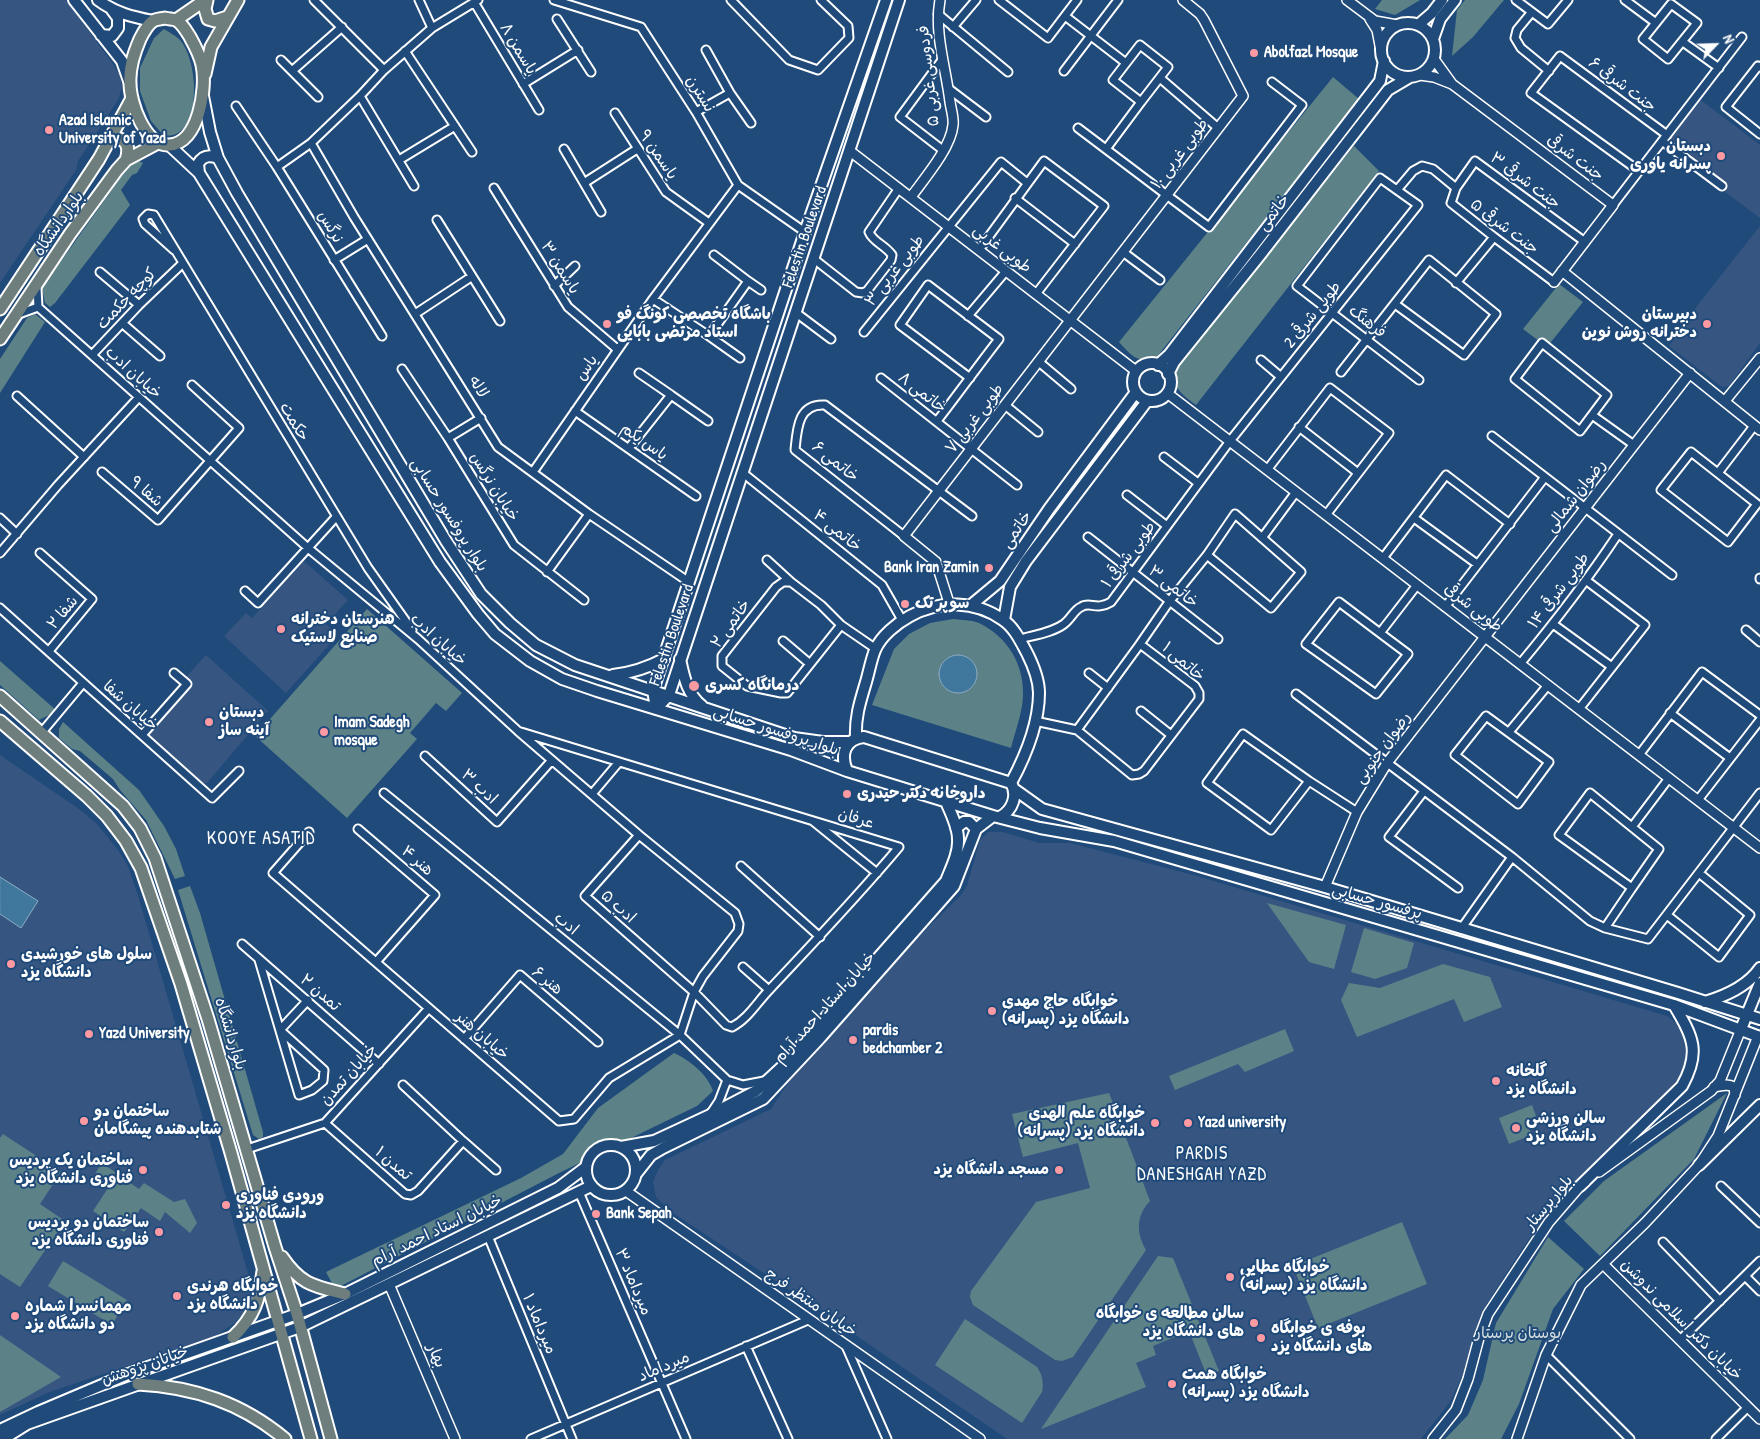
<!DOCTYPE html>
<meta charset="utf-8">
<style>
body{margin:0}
#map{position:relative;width:1760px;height:1439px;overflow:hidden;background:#1f4a7a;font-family:"Patrick Hand",sans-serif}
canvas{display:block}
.north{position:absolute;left:1690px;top:20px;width:50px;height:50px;-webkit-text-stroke:4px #1f4a7a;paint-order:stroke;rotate:66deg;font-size:14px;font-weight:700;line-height:20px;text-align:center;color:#fff}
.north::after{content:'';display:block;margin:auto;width:18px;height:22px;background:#fff;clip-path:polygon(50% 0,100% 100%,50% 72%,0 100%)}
</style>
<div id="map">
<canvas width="1760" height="1439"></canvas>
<div class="north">N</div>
</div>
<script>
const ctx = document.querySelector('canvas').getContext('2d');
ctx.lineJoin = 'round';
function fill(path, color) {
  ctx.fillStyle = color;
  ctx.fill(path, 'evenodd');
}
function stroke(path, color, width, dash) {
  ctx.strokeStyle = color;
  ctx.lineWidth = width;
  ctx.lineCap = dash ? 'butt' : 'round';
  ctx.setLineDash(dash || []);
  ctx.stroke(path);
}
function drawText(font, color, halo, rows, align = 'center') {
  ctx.font = font + ' "Patrick Hand","Playpen Sans Arabic",sans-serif';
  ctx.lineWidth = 4;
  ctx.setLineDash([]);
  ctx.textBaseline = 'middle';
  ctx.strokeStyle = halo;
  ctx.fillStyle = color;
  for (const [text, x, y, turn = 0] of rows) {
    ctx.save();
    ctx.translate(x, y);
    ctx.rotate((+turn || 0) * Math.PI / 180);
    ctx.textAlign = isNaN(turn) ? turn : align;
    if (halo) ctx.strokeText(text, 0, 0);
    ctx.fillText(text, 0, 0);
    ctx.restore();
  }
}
fill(new Path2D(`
 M0,0H66L113,64L120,76L122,87L118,100L78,161L76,170L0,283Z
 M1698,98L1760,145V218L1680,158L1667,141Z
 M1760,226V343L1729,386L1722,387L1669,346L1700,302Z
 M304,561L348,600L326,624L338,635L286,693L224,636L246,613L252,618Z
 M206,655L268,711L207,783H202L150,740L149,733L192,687L184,679Z
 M0,755L79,809L96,823L118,850L128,866L139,899L250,1280L251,1291L245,1312L236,1322L215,1336L47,1393L0,1415Z
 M988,832H1003L1039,843H1070L1197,876L1667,1016L1678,1024L1683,1035L1685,1047V1059L1682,1074L1672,1086L1580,1176L1526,1243L1482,1311L1464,1372L1450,1402L1421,1439H1007L797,1295L670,1211L656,1197L653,1182L658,1170L665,1160L771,1109L790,1080L902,953L961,895L967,886L980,840Z`), '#365681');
fill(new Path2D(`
 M1382,0H1420L1395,15L1375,9Z
 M1465,0H1504L1473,37L1452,56L1457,10Z
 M164,29C169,32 176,36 180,40C197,59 202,121 176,134C173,136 168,135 164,136L151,121L140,91V68L154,38Z
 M1333,77L1359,99L1156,358C1137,364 1131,355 1119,342Z
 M1354,146L1379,171L1196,405C1183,395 1170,387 1176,369Z
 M139,161L143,163L137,173L132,175L121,190L130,205L55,303L50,307L45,303L42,288L121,177L131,165Z
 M1559,284L1583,302L1547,347L1523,329Z
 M35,314L45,322L0,393V359L27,318Z
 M367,609L462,693L446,711L436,703L410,733L417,739L347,818L255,736Z
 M953,619C961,620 972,620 979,623C1008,637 1024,665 1023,695C1023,711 1015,732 1011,748L872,705L894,649L909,634L930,623Z
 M0,661L57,711L39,720L0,685Z
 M63,722L139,790L164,826L176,849L185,876L175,879L146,820L120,790L113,779L80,751L72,749L59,738V729Z
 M190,886L200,913L263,1132V1137L259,1139L253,1135L178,890Z
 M1267,903L1346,925L1334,969L1309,962Z
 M1364,928L1414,943L1407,968L1375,979L1351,972Z
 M1443,964L1490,977L1502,1007L1464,1022L1454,999L1357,1037L1341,1000L1349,983L1380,988Z
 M1285,1029L1294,1051L1245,1072L1238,1064L1175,1090L1169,1076Z
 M674,1053C690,1060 708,1075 713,1091L697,1106L559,1173L335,1289L326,1272L521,1178L563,1154L598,1108Z
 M1109,1093L1150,1201C1136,1215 1136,1233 1146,1250L1073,1357L1062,1361L1055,1360L973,1305L970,1297L971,1291L1036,1202L1090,1188L1078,1143L1023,1157L1012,1114Z
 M1727,1093L1694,1159L1600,1256L1564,1221L1604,1181Z
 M1532,1105L1536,1116L1526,1120L1532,1135L1509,1144L1499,1118Z
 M3,1134L61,1172L40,1204L65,1221L20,1287L0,1274V1138Z
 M102,1163L139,1189L144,1183L174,1202L185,1199L197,1223L190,1233L165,1212L160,1221L141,1208L124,1232L93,1211L110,1185L95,1174Z
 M1402,1222L1427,1284L1318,1328L1293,1266Z
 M1548,1237L1584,1269L1553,1309L1519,1404L1501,1439H1445L1468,1415L1483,1380L1496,1323Z
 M1158,1256L1173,1258L1219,1371L1207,1376L1189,1331L1153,1346L1156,1355L1136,1363L1146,1387L1041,1429Z
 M63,1261L127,1300L112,1325L48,1286Z
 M965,1319L1037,1367C1042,1374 1044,1383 1042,1392L1022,1423L935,1365Z
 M0,1335L61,1377L0,1412Z`), '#5c8288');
const water = new Path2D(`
 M939 674a19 19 0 1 1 38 0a19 19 0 1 1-38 0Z
 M0,877L38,901L21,928L0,914Z`);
fill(water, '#40779c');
stroke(water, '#8cadc4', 1);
const minor = new Path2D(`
 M314,0L384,70
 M419,0L432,28
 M554,0L641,27L696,112L738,185L805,232
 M731,0L789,60L818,70L849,38L848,26L821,0
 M999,0L1048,38L1077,0
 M1516,0L1548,24L1568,0
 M1625,0L1656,23
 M474,2L539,110
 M1671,4L1697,23L1668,59L1643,39Z
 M1531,13L1517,30L1515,38L1521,48L1549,71
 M938,14L1008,72
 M1065,16L1126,63
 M557,19L591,72
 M953,27L976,0
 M1683,42L1719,68
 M1140,45L1168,67L1141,102L1113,80Z
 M706,50L730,93
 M405,51L472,152
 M281,60L318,97
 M942,60L900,117L944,151
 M1760,67L1758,66L1726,107L1760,134
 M292,71L342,27
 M1064,71L1118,0
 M1160,78L1218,128
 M523,84L578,50
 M949,89L986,117
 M360,96L414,186
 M236,106L277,167
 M696,112L730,93L751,123
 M615,113L666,192L709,223
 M1078,128L1209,227L1302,105L1272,82
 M1662,141L1722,186
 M311,143L354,217L498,447L589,514L689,582
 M564,149L601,212
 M1106,149L1141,102
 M399,160L455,126
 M1639,171L1531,93L1560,56L1667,135
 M584,183L637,149
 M494,188L568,307L617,349
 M1397,190L1413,171L1422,166L1433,169L1456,188
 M1015,198L1075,244
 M1613,205L1742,37
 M437,220L500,321
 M174,250L145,224L143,219L148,214L154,215L368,568L412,630
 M979,250L1044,161L1104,206L1036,294
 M1123,252L1160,280
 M814,259L856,292L863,293L867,291L891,260L892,255C885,245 873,242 869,232L899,188
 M334,260L368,239
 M100,272L139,305
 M748,281L761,290
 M1554,282L1494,237L1451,203L1456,188L1475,161L1585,242
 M1456,283L1494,237
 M554,286L575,266
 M37,288L38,307
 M653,299L709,336L740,358
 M38,307L308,548L418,639L518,731L639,835L735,913L739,924L738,931L703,976L694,992L680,1035L609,1078L574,1119L559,1121L273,873L309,832
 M795,312L831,339
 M415,314L471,277
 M16,315L38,307
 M968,316L1006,271
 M122,323L160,356
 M864,332L1001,162L1027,183
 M382,336L277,167L311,143L360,96L384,70L432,28L478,0
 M709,336L748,281L714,255
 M92,355L139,305L183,263
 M1261,360L1281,377
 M1039,362L1071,389
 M402,369L448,438L514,545L584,600
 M1341,372L1429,260L1496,314L1464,355L1395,304
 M881,378L1017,485
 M671,395L708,421
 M17,396L84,457
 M1005,405L1038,432
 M575,411L696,496
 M1592,415L1580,431L1515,379L1542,343L1607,395L1592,415L1634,445
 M937,421C958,394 978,366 999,339L928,285L900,325L970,378
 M1299,427L1358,473
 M1492,436L1672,575
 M448,438L481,418
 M629,448L671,395L639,373
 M1691,452L1757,504L1728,542L1661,490Z
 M1164,457L1198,483
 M1267,470L1330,388L1389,433L1326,515
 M102,472L158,520L239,428L192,385
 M533,472L653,299L738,185
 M743,473L882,585L902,620
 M1718,473L1754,426
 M1127,495L1167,526
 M0,518L17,534
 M1414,518L1477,564
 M904,536L795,450C797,429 798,403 825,405L972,516
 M1088,537L1218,639
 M1262,538L1296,492
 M0,553L58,485L139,397
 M40,553L92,599L49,651
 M1383,558L1446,475L1510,524
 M767,560L791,582
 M547,572L589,514
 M1760,578V579
 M245,591L258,603L336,517
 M1445,607L1545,477
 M0,608L212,798L239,771
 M1553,624L1612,667
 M841,625L787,693H781L747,686L722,666V656L776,587L783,582H791L821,605L841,625L876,649
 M1746,630L1760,642
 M1380,633L1339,602L1306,644L1376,694L1408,654L1380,633L1417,585
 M1020,639C1034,635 1052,633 1064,624C1071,619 1074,610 1081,607C1090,601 1096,611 1111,602L1230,441L1418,205L1380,178L1297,286L1419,380
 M783,641L810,664
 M1140,644L1169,602L1207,555L1235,514L1301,572L1271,608L1207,555
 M1520,664C1555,622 1588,579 1618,534
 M1089,673L1108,688
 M1296,694L1512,857L1590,921L1605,928L1648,939L1760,793
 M1579,709L1645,625L1587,581
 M1141,711L1171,735
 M1670,713L1730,758
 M1486,716L1549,762L1518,804L1455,755Z
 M1035,721L1077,730L1132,775L1139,774L1144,771L1199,699V693L1195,686L1140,644L1077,730
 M42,732L83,683
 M521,732L899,847C858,896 814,942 770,989C758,1001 748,1019 732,1027L726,1025L694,992L585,896L639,835
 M1509,732L1548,685
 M142,735L187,684L174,673
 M1639,755L1702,672L1760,715
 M425,756L497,822L552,760
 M1309,781L1271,830L1207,783L1243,734L1309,781L1357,812
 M1424,791L1389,837L1458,888
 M384,793L680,1035L727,1080L743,1085L764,1081
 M1590,793L1659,849L1632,888L1559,835Z
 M592,794L619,762
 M1698,800L1760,720
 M813,821L877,873
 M1632,827L1669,778
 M358,829L435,895L376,962
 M741,866L820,937
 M1667,915L1719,957L1750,915L1699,873
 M1605,928L1632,888
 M1461,929L1512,857
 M242,944L379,1064
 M259,960L299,1095L312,1090L323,1081L324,1070L280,1030L308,1000
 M743,967L769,990
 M464,1039L520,975L598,1042
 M403,1085L463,1141L496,1170
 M711,1113L719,1101L727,1080
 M325,1123L405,1194L411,1195L418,1191L463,1141
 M247,1149L325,1123L429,1008
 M1721,1186L1760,1223
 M579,1192L686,1439
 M488,1236L572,1439
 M1663,1242L1720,1301
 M1745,1276L1760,1291
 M1680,1340L1760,1261
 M746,1346L788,1439
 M846,1346L887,1439
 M1546,1355L1630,1439
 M531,1439L808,1320
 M1716,1439L1748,1407`);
const tertiary = new Path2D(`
 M1347,0L1375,21L1397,25
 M1370,19L1377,30L1381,51
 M1434,59L1452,84L1613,205L1554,282
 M1420,75L1434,77L1452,84
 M850,151L1136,371
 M911,197C924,179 951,148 953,125C954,118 951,109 950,102C946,68 934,34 940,0
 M1562,271L1760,430
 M1167,393L1760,848
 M1725,401L1760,358
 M949,603L936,562L904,536L1243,96L1204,20L1200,14L1183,0
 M1325,887L1357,812L1387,763L1690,373
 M1714,1087C1721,1086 1727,1083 1734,1087L1735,1095
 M1599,1172L1711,1091L1720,1081L1741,1029
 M626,1191L980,1439
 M1603,1264L1760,1419
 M389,1284L455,1439
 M1433,1439L1456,1410L1468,1379L1479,1338L1488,1314L1549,1222L1580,1186L1585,1182
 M1517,1439L1546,1355L1581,1285L1645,1223L1699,1165L1718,1136L1758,1036`);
const secondary = new Path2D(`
 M74,0L122,61L129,81
 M98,0C115,13 133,17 153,21
 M1381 50a27 27 0 1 1 54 0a27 27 0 1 1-54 0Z
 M1418,25L1432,13L1442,0
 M101,35L112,36L118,28V18L112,10
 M1433,39L1440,19L1455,0
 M203,96L210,132L218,158L237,193L446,541L481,594L510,623L536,645L575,665L794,738L823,742H850
 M169,145L199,173L440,562L478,614L495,634L530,661L562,679L597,691L791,750L847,771
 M199,173L198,164C203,155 210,155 218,158
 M1133 382a19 19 0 1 1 38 0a19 19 0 1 1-38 0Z
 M1158,365L1169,355L1380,81L1384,61
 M1168,374L1174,362L1260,255L1388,90L1410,77
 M970,606L1000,581L1049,509L1136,392
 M1004,620L1010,587L1026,561L1147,401
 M680,659C684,677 687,694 702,706
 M613,675C632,673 647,668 664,659
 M656,709L669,695L899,0
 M656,709L653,690L805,232L886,0
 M856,738C855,717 860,702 866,682C869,672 871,660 875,650C881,636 897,623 910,616C939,600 975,600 1003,620C1014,627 1021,642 1027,653C1033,665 1039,680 1039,693C1039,723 1025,757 1011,783
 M1014,789L1042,809L1325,887L1678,993L1760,1019
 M1000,817C1013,810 1018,795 1011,783L864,737C845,739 840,754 847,771L993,816L1040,828L1114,841L1674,1005L1760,1037
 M956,828L964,822H969L976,829
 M1705,1002C1725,996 1747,987 1760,968
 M1741,1029L1760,983
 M586 1170a25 25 0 1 1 50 0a25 25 0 1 1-50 0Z
 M621,1147L654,1141L710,1115L756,1091L782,1067L946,881C951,868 959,853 958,839C958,827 951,813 946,802
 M1699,1165L1760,1105
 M636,1174L651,1155L663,1148L763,1099L820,1038L954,886L976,829L993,816
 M1580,1186L1682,1086C1701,1052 1693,1037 1674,1005
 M0,1430L38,1412L128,1374L297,1314L345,1294L558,1188L586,1167
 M3,1439L27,1424L300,1327L591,1186`);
const primary = new Path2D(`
 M207,0L205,9L208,19L215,21L227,17
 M165,18C168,19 173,19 176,20C182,23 187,32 190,37C195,46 200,55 202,65C207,87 199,144 169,145C145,146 130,103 130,83C129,67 134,53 140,39C143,33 148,24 153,21C156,19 161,19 165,18Z
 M176,20L205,0
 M205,74L211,47L238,0
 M108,142C124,134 131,144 126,160
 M0,309L99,159L132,98
 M0,339L70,234L117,170L126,160L158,143
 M0,696L123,806L140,828L155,858L208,1019L275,1247L297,1314L331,1439
 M0,721L87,796L107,816L126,841L141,868L181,984L231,1153L311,1439
 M282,1257C301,1285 314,1286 345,1294
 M233,1337C255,1316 259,1300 263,1271
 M138,1384C194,1387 242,1403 285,1439`);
stroke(minor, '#fff', 11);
stroke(tertiary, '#fff', 12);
stroke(secondary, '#fff', 14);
stroke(primary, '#fff', 15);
stroke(minor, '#1f4a7a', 7);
stroke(tertiary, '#1f4a7a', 9);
stroke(secondary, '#1f4a7a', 10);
stroke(primary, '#6d7e7c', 11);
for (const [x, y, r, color] of [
 [1254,53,5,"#ff9aa2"],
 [49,130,5,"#ff9aa2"],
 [1721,156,5,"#ff9aa2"],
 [607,324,5,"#ff9aa2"],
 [1707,324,5,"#ff9aa2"],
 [989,568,5,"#ff9aa2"],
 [905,604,5,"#ff9aa2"],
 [281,629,5,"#ff9aa2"],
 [694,686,6,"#ff9aa2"],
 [209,722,5,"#ff9aa2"],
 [324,732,5,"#ff9aa2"],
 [847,794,5,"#ff9aa2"],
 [11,964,5,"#ff9aa2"],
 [992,1011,5,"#ff9aa2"],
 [89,1034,5,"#ff9aa2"],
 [853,1040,5,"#ff9aa2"],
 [1496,1081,5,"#ff9aa2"],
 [84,1121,5,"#ff9aa2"],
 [1155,1123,5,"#ff9aa2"],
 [1188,1123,5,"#ff9aa2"],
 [1516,1128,5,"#ff9aa2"],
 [143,1170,5,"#ff9aa2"],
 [1059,1170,5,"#ff9aa2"],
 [226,1205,5,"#ff9aa2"],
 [596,1214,5,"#ff9aa2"],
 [159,1232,5,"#ff9aa2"],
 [1230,1277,5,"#ff9aa2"],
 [177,1296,5,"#ff9aa2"],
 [15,1316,5,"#ff9aa2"],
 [1254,1323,5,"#ff9aa2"],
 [1261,1338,5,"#ff9aa2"],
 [1172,1384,5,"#ff9aa2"]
]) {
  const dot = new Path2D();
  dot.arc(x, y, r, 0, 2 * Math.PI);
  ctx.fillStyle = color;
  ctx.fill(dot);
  stroke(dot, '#1f4a7a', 2);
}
drawText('16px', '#fff', '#1f4a7a', [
 ["یاسمن ۸",518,49,59],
 ["فردوسی غربی ۵",929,76,-96],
 ["جنت شرقی ۶",1622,85,37],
 ["نسترن",700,94,58],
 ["طوبی غربی ۱۰",1180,154,-53],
 ["یاسمن ۹",658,155,56],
 ["جنت شرقی",1575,158,37],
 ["جنت شرقی ۳",1525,181,37],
 ["خاتمی",1274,213,-52],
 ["بلواردانشگاه",59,224,-55],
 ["نرگس",330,227,59],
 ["جنت شرقی ۵",1504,227,37],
 ["Felestin Boulevard",805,237,-71],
 ["طوبی غربی",1002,249,38],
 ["یاسمن ۳",560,268,58],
 ["طوبی غربی ۳",895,271,-52],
 ["کوچه حکمت",127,299,-46],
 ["طوبی شرقی 2",1313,315,-51],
 ["فرهنگ",1367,322,38],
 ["یاس",587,368,-56],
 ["خیابان ادب",133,373,42],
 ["لاله",478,387,58],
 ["خاتمی ۸",922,393,38],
 ["طوبی غربی ۷",975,419,-52],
 ["حکمت",294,422,59],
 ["یاس یکم",644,442,35],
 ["خاتمی ۶",835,462,39],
 ["خیابان نرگس",494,487,58],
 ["شفا ۹",146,492,41],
 ["رضوان شمالی",1576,496,-52],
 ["بلوار پروفسور حسابی",449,515,58],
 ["خاتمی",1017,530,-56],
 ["خاتمی ۴",837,531,39],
 ["طوبی شرقی ۱",1129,555,-53],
 ["خاتمی ۳",1173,587,38],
 ["طوبی شرقی ۱۴",1559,591,-53],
 ["طوبی شرقی",1473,608,38],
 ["شفا ۲",63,613,-50],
 ["خاتمی ۲",731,624,-54],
 ["Felestin Boulevard",672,635,-71],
 ["خیابان ادب",438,640,42],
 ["خاتمی ۱",1183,662,41],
 ["خیابان شفا",130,706,41],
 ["بلوار پروفسور حسابی",776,731,18],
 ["رضوان جنوبی",1383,748,-54],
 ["ادب ۳",479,787,43],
 ["عرفان",856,819,17],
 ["هنر ۴",417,861,41],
 ["پرفسور حسابی",1377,902,16],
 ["ادب ۵",618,907,42],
 ["ادب",566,924,39],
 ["هنر ۶",547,981,39],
 ["تمدن ۲",320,993,41],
 ["خیابان استاد احمد آرام",825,1008,-48],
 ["بلواردانشگاه",230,1034,73],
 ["خیابان هنر",482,1036,41],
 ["خیابان تمدن",349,1075,-48],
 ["تمدن ۱",393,1164,41],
 ["بلوارپرستار",1549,1203,-50],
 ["خیابان استاد احمد آرام",437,1231,-26],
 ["میرداماد ۳",633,1282,67],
 ["خیابان منتظر فرج",811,1303,35],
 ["خيابان دکتر اسلامی ندوشن",1681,1320,45],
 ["میرداماد ۱",539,1324,67],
 ["بهار",436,1356,67],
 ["خیابان پژوهش",145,1366,-19],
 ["میرداماد",664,1367,-23]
]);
drawText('bold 16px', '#fff', '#1f4a7a', [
 ["Abolfazl Mosque",1264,53],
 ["Azad Islamic",59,121],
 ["University of Yazd",59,139],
 ["دبستان",1711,147,"right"],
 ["پسرانه یاوری",1711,165,"right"],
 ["باشگاه تخصصی کونگ فو",617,315],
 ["استاد مرتضی بابایی",617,333],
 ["دبیرستان",1697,315,"right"],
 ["دخترانه روش نوین",1697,333,"right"],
 ["Bank Iran Zamin",979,568,"right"],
 ["سوپر تک",915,604],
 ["هنرستان دخترانه",291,620],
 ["صنایع لاستیک",291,638],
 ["درمانگاه کسری",705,686],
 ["دبستان",219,713],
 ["آینه ساز",219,731],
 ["Imam Sadegh",334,723],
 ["mosque",334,741],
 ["داروخانه دکتر حیدری",857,794],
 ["سلول های خورشیدی",21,955],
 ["دانشگاه یزد",21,973],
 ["خوابگاه حاج مهدی",1002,1002],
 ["(پسرانه) دانشگاه یزد",1002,1020],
 ["pardis",863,1031],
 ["bedchamber 2",863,1049],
 ["Yazd University",99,1034],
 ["گلخانه",1506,1072],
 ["دانشگاه یزد",1506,1090],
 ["ساختمان دو",94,1112],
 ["شتابدهنده پیشگامان",94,1130],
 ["خوابگاه علم الهدی",1145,1114,"right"],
 ["(پسرانه) دانشگاه یزد",1145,1132,"right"],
 ["سالن ورزشی",1526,1119],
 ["دانشگاه یزد",1526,1137],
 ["Yazd university",1198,1123],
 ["ساختمان یک پردیس",133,1161,"right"],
 ["فناوری دانشگاه یزد",133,1179,"right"],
 ["مسجد دانشگاه یزد",1049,1170,"right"],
 ["ورودی فناوری",236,1196],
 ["دانشگاه یزد",236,1214],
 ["Bank Sepah",606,1214],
 ["ساختمان دو پردیس",149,1223,"right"],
 ["فناوری دانشگاه یزد",149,1241,"right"],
 ["خوابگاه عطایی",1240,1268],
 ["(پسرانه) دانشگاه یزد",1240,1286],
 ["خوابگاه هرندی",187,1287],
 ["دانشگاه یزد",187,1305],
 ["مهمانسرا شماره",25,1307],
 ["دو دانشگاه یزد",25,1325],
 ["سالن مطالعه ی خوابگاه",1244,1314,"right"],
 ["های دانشگاه یزد",1244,1332,"right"],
 ["بوفه ی خوابگاه",1271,1329],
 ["های دانشگاه یزد",1271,1347],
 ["خوابگاه همت",1182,1375],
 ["(پسرانه) دانشگاه یزد",1182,1393]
], 'left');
drawText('16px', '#d6e0e1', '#1f4a7a', [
 ["بوستان پرستار",1518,1334]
]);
ctx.letterSpacing = '1px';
drawText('18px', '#fff', '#1f4a7a', [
 ["KOOYE ASATID",261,839],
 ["PARDIS",1202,1154],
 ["DANESHGAH YAZD",1202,1175]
]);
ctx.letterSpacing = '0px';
</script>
